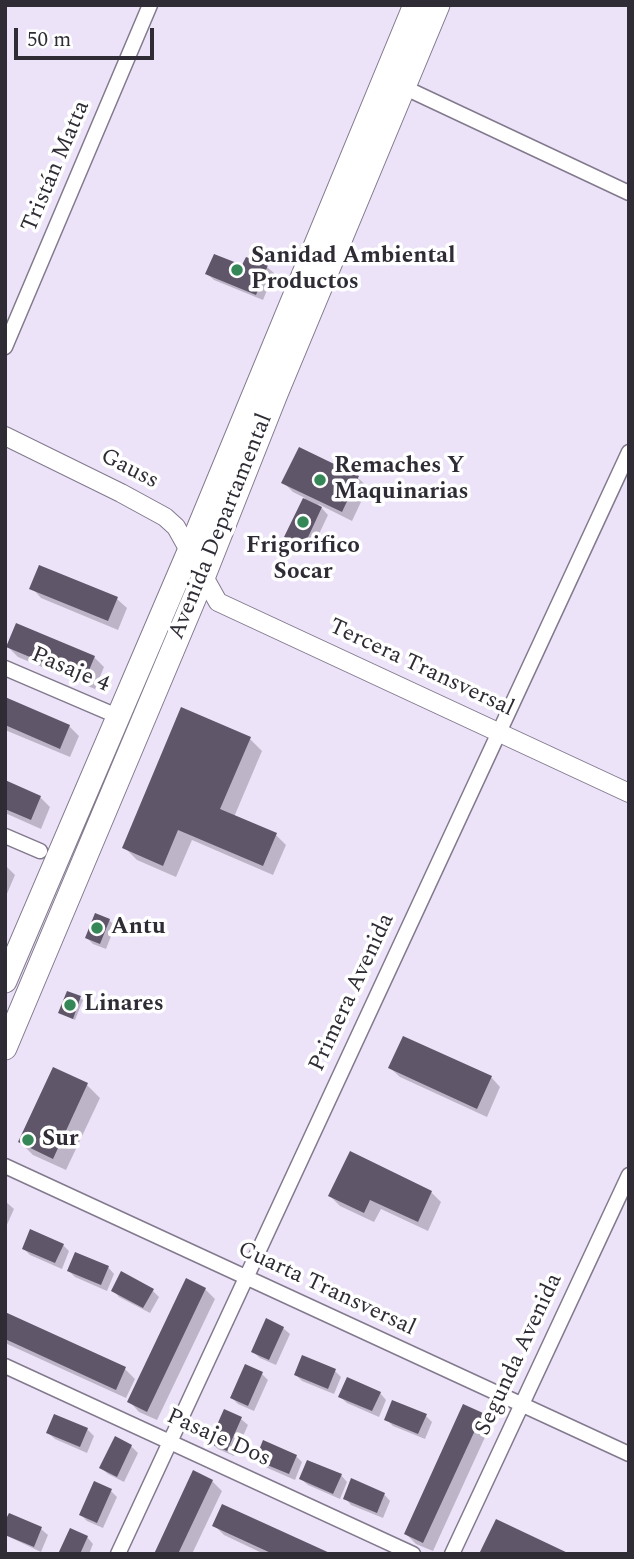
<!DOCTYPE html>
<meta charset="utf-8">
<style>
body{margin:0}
#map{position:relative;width:634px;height:1559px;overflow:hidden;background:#ede3f9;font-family:Spectral,serif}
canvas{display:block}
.frame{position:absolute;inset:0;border:7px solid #302c35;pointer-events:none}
.scale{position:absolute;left:14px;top:28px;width:140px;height:32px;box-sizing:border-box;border:4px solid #302c35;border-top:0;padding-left:9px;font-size:21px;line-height:24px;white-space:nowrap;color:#302c35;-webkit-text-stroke:5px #fff;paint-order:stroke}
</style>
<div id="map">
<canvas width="634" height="1559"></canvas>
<div class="frame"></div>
<div class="scale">50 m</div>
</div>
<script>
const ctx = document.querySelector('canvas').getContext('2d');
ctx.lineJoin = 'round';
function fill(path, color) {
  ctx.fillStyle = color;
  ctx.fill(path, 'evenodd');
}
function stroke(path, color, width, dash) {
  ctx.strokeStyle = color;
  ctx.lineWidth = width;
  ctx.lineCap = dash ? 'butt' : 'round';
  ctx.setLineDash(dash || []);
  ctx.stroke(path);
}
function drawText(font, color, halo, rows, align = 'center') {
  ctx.font = font + ' Spectral,serif';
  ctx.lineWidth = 7;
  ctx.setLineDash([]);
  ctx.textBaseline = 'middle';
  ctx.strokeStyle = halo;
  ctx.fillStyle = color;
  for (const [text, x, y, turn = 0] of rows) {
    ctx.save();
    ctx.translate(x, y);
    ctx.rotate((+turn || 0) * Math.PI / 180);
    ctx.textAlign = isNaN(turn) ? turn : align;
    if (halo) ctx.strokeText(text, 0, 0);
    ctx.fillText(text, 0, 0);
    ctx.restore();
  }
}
fill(new Path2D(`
 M267,267L274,273L263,300L214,280L207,274L243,268Z
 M358,478L368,487L352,521L318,504L328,515L311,551L293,543L286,536L305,498L293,492L284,483Z
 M32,588L117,599L127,608L118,630L41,598Z
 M8,647L94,657L104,667L95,689L18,657Z
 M5,698L69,726L79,736L70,757L5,730Z
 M250,739L262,751L234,817L276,835L286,845L273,875L192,840L176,877L137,860L124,847Z
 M5,782L40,797L50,807L41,829L5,813Z
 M5,865L15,875L6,896H5Z
 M109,920L115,926L106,949L93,944L87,938Z
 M80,998L83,1000L75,1020L60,1013Z
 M390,1068L491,1077L500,1087L487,1117L400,1077Z
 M87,1085L100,1098L66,1170L33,1155L20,1142Z
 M431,1192L441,1202L428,1231L381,1209L374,1222L340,1206L330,1196Z
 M5,1201L14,1209L5,1229Z
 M63,1245L69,1251L62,1269L30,1255L24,1249Z
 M108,1267L114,1274L107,1291L75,1277L69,1271Z
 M205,1289L215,1299L157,1420L139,1412L130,1402Z
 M113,1290H152L159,1297L150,1313L119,1297Z
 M5,1314L125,1369L135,1379L126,1398L5,1343Z
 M283,1328L290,1334L276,1365L260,1358L253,1352Z
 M335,1371L341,1377L334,1394L302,1381L296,1375Z
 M262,1374L268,1380L254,1411L238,1404L232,1398Z
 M380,1393L386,1400L379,1417L347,1403L340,1397Z
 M482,1414L491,1424L433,1551L416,1544L406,1534Z
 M426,1416L432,1422L425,1439L393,1426L386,1419Z
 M241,1419L248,1425L234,1456L218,1449L211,1443Z
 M87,1429L94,1436L87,1453L55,1439L48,1433Z
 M115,1439L131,1446L138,1453L124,1482L108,1474L101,1468Z
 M296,1456L302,1462L295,1480L263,1466L257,1460Z
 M341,1475L347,1482L340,1499L308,1485L301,1479Z
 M212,1481L222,1491L192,1554H156Z
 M111,1491L117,1497L103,1528L87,1521L81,1515Z
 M384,1494L390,1501L383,1518L351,1505L345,1498Z
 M9,1515L41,1529L48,1535L41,1552L5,1535V1525Z
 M214,1525L328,1554H264L224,1535Z
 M87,1537L93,1544L89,1554H60Z`), '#0003');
fill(new Path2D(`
 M214,254L242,265L246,257L268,265L256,295L205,274Z
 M299,447L359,476L342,512L281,483Z
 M303,498L322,507L304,546L284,537Z
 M39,565L118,597L108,621L29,589Z
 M16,623L95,656L85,680L6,647Z
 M5,697L70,725L60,749L5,725Z
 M181,707L251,737L220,809L277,833L263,866L178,830L163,866L122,848Z
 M5,780L41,796L31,820L5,809Z
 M95,913L110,919L100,944L85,938Z
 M67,991L81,996L73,1019L58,1013Z
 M403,1036L492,1076L477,1109L388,1068Z
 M53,1067L88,1083L53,1159L18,1142Z
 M350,1151L432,1191L418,1222L370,1200L364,1213L328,1196Z
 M30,1229L64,1244L55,1263L22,1249Z
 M75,1252L109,1266L101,1285L67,1271Z
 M121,1271L154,1289L143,1308L111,1291Z
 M186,1278L206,1288L147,1412L127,1402Z
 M5,1312L126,1367L116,1390L5,1339Z
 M266,1318L284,1327L269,1360L251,1352Z
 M302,1355L336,1369L328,1389L294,1375Z
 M245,1364L263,1372L248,1406L230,1398Z
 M347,1377L381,1392L372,1411L338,1397Z
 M392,1400L427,1414L418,1434L384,1420Z
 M463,1404L483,1413L423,1543L404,1534Z
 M224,1409L242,1417L227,1451L209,1443Z
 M54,1414L88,1428L80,1447L46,1433Z
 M115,1436L132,1445L117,1477L99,1468Z
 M263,1440L297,1455L289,1474L255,1460Z
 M307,1460L342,1474L333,1494L299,1479Z
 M193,1470L213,1480L178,1554H154Z
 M351,1478L385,1493L377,1513L343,1499Z
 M94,1481L112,1489L97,1523L79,1515Z
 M222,1504L332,1554H273L212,1526Z
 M9,1513L42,1527L34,1547L5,1535V1521Z
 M496,1519L570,1554H479Z
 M70,1528L88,1536L80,1554H58Z`), '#5f5669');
const minor = new Path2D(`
 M399,85L629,193
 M5,347L150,5
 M5,668L117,716
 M5,836L40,851
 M5,1166L629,1454
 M5,1366L413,1554
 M118,1554L629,452
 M452,1554L629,1175`);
const tertiary = new Path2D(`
 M5,436L121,493L165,517L176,527L218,602L629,793`);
const primary = new Path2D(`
 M5,981L190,549L415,5
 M5,1048L203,578L276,394L438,5`);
stroke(minor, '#82798d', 17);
stroke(tertiary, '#82798d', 20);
stroke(primary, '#82798d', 25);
stroke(minor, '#fff', 14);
stroke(tertiary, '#fff', 18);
stroke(primary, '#fff', 23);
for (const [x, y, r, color] of [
 [237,270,7,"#358758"],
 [320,480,7,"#358758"],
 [303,522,7,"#358758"],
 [97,928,7,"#358758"],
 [70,1005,7,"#358758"],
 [28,1140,7,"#358758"]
]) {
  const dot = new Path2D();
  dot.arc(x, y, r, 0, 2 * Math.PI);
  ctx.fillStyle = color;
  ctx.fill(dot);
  stroke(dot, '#fff', 2.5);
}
drawText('23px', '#302c35', '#fff', [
 ["Tristán Matta",57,167,-67],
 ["Gauss",129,470,27],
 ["Avenida Departamental",222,527,-68],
 ["Tercera Transversal",421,669,25],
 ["Pasaje 4",70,671,23],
 ["Primera Avenida",353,993,-65],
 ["Cuarta Transversal",326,1290,25],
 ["Segunda Avenida",520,1355,-65],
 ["Pasaje Dos",218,1439,24]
]);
drawText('bold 23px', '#302c35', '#fff', [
 ["Sanidad Ambiental",251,257],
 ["Productos",251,283],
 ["Remaches Y",334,467],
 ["Maquinarias",334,493],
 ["Frigorifico",303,547,"center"],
 ["Socar",303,573,"center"],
 ["Antu",111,928],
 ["Linares",84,1005],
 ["Sur",42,1140]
], 'left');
</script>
